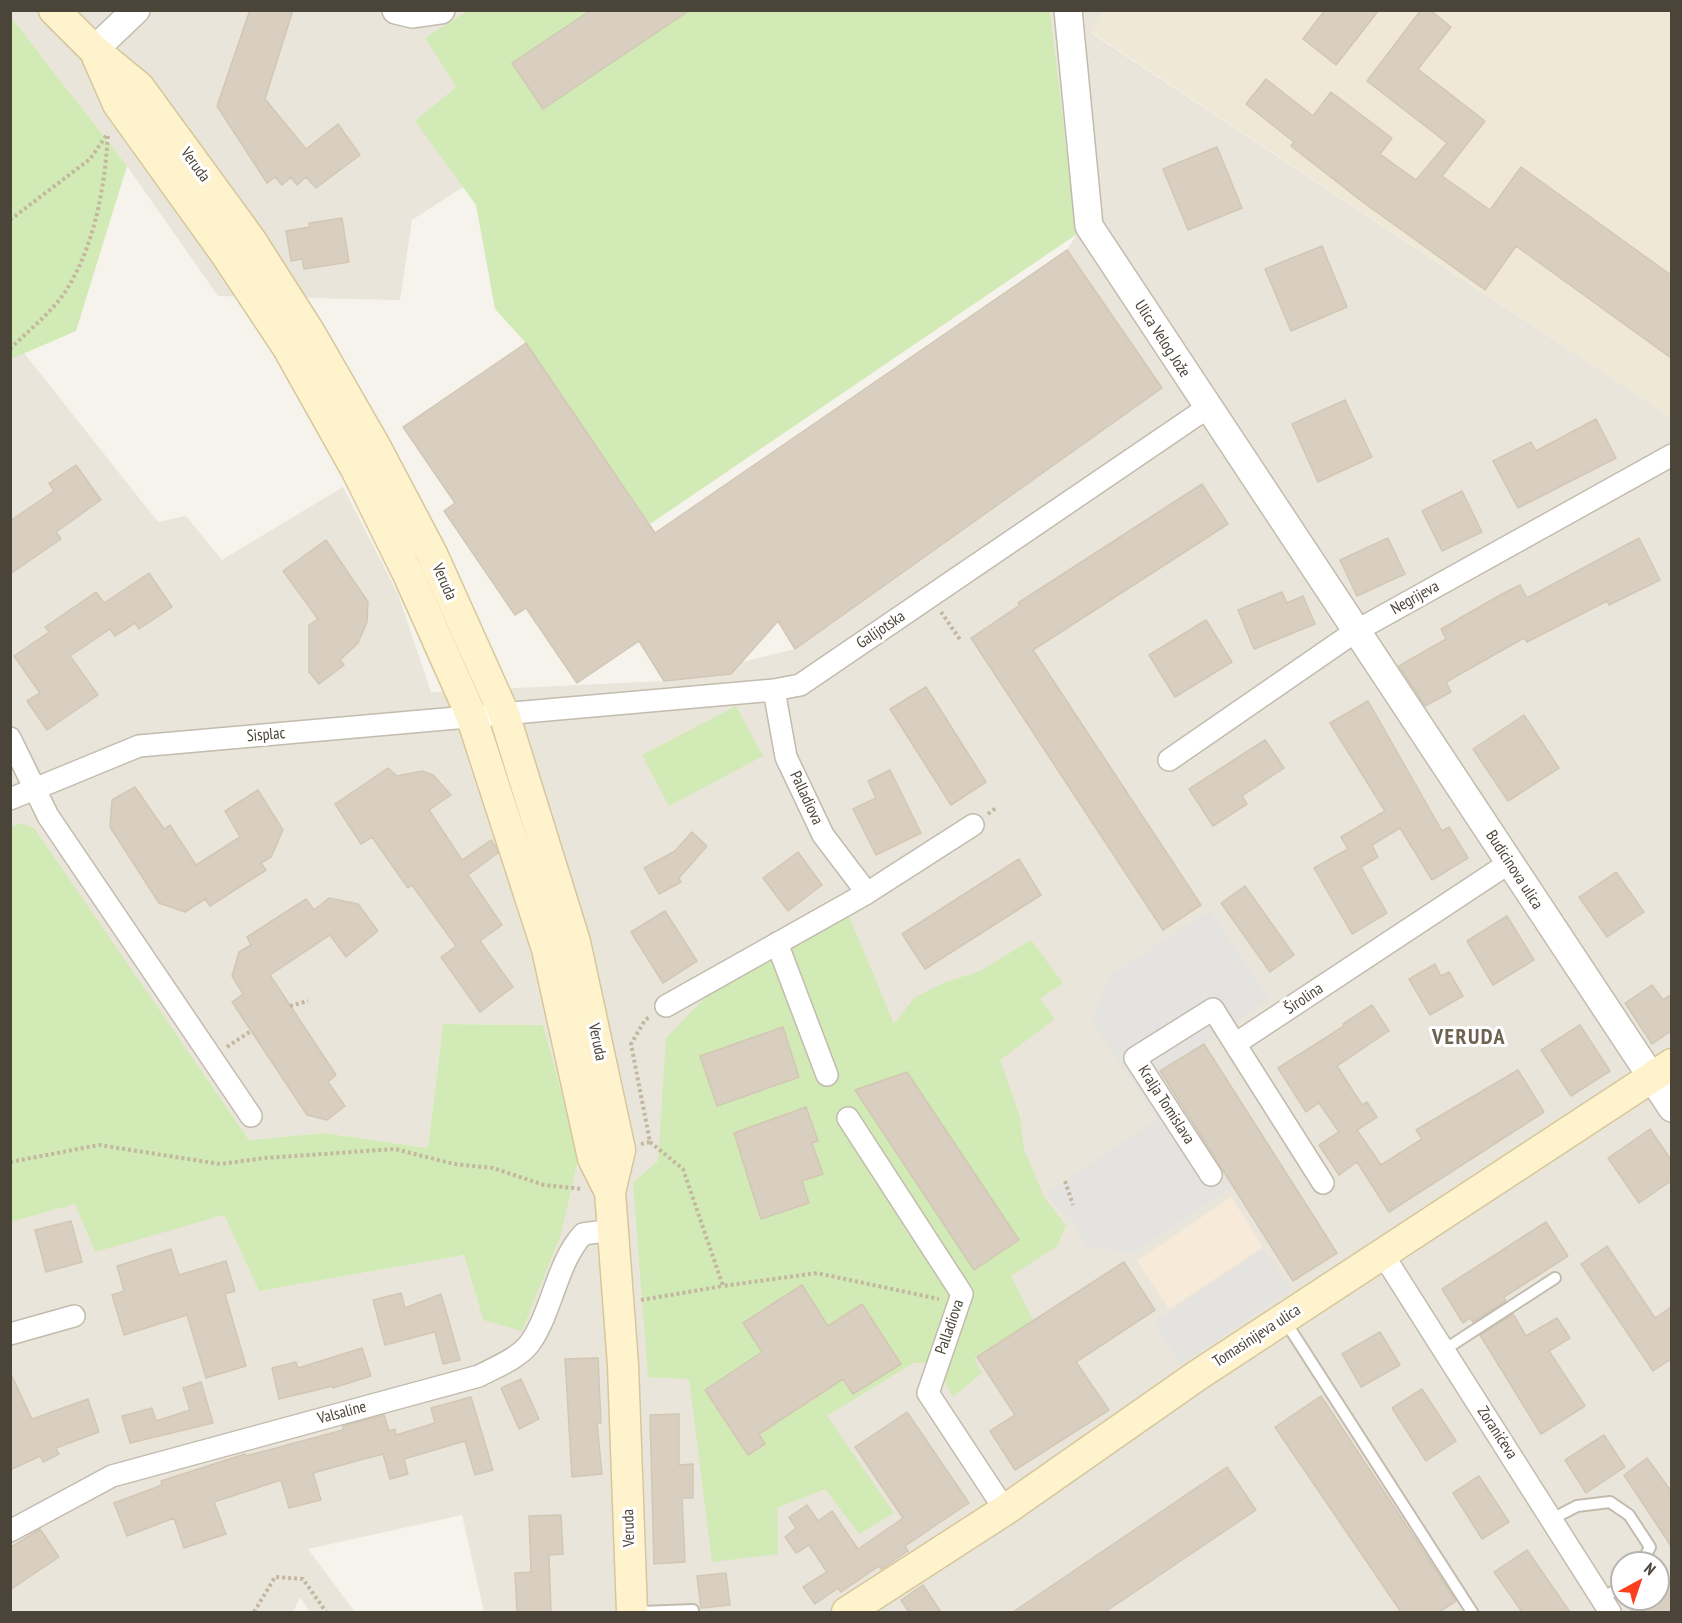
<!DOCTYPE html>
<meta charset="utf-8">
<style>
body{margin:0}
#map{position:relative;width:1682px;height:1623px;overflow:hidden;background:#f6f3ec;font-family:"PT Sans Narrow",sans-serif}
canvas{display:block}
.frame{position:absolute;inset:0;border:12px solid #4b4439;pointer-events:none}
.north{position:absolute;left:1610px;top:1551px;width:60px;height:60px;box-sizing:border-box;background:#fff;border:2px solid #b7b4b0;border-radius:50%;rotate:40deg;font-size:16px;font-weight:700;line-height:24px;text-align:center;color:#4b4439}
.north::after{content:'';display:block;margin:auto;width:21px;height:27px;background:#fc3f1d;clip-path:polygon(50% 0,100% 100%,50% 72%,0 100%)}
</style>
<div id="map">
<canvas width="1682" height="1623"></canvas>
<div class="frame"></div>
<div class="north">N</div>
</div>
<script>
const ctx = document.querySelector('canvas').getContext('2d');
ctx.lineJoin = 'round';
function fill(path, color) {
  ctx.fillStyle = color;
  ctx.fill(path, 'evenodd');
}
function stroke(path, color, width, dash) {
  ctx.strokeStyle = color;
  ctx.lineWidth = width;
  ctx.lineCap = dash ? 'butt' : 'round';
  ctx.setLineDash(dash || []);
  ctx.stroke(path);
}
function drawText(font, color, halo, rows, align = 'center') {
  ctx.font = font + ' "PT Sans Narrow",sans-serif';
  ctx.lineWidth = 6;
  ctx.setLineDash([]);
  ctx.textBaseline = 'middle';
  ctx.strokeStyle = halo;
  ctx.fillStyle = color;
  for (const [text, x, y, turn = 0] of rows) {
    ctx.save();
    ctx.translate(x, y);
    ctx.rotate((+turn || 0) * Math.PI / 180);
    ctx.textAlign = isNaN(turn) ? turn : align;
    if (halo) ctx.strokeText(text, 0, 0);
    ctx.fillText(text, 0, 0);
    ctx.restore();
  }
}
fill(new Path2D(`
 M1104,10L1091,33L1671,417V1612H484L462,1515L308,1549L355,1612H310L300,1597L293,1612H11V1222L75,1204L95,1251L224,1215L259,1291L464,1255L483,1320L579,1155L543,1025L443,1024L428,1148L324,1133L249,1140L106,934L20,823L11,827L10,359L24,353L158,522L186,516L222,560L343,487L398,594L431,692L664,681L795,649L1162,388L1067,250L1077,234L1050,11ZM1622,1563H1658V1599H1622Z
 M10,11H467L425,38L456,87L416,121L463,187L412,220L400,300L218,296L127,166L11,17Z`), '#eae5da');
fill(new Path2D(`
 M1231,1197L1263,1247L1169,1309L1137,1261Z`), '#f7ead8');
fill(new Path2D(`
 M1104,10L1671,11V417L1091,32Z`), '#efe8d6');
fill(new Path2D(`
 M467,11H1050L1077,234L650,524L526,343L495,309L476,205L415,121L456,87L425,38Z
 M11,17L127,166L76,331L11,359Z
 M736,706L763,756L669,806L642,755Z
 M20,823L34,828L249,1140L324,1133L428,1148L443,1024L543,1025L579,1155L561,1234L522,1331L483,1320L464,1255L259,1291L224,1215L95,1252L75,1204L11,1222L10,827Z
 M849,916L894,1024L914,998L943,983L980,971L1031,940L1063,983L1040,999L1055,1019L1000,1060L1020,1117L1024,1149L1043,1195L1066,1226L1057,1246L1011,1276L1033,1320L974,1359L982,1373L953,1397L935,1363H913L827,1416L894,1513L859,1534L825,1489L777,1508L778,1554L712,1562L689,1379L648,1377L633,1183L658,1161L666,1038L724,978Z`), '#d2eab5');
fill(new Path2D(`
 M1210,911L1269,999L1161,1071L1233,1186L1133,1253L1086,1246L1072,1219L1055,1205L1047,1193L1157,1120L1092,1020L1110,975Z
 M1264,1249L1291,1289L1181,1364L1154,1323Z`), '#e5e3e0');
const building = new Path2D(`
 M250,10H293L265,99L306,149L338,124L360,155L316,188L306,177L297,185L291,177L282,185L275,177L267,183L217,106Z
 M591,10H690L543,109L512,63Z
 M1325,10H1379L1336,65L1303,39Z
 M1421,10H1430L1451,27L1418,69L1485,121L1442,176L1490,210L1521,167L1671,275V358L1516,246L1485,290L1360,200L1291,146L1294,142L1246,104L1266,79L1313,116L1331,92L1392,138L1380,154L1416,180L1447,143L1367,81Z
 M1217,147L1242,208L1188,230L1163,169Z
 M342,218L349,262L304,269L302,259L291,261L286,231L310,227L309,223Z
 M1322,246L1347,307L1291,331L1265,269Z
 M1067,250L1162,388L795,649L778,621L731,674L664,681L639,641L577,683L526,608L515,615L444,511L455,503L403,427L526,343L655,533Z
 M1345,400L1372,457L1318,482L1292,424Z
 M1596,419L1616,458L1518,508L1493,461L1531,442L1536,451Z
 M76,465L101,500L56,532L61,539L10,574V521L54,491L49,483Z
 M1202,484L1228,524L1033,650L1201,905L1163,930L971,638L1020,605L1018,603Z
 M1462,491L1482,532L1442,551L1422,511Z
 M1388,538L1405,574L1357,596L1340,560Z
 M1639,538L1660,580L1609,605L1607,601L1527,642L1524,638L1446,682L1451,692L1425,706L1399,666L1446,639L1441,629L1502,594L1520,585L1527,598Z
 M326,540L368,602L367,622L358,643L340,660L344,665L319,684L309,672V625L318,619L283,571Z
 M149,573L172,607L139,629L135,623L115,636L110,629L70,656L98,695L47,730L27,701L40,693L14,656L49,632L45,627L96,592L104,603Z
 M1282,592L1287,603L1303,596L1315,624L1254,649L1238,610Z
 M1206,620L1232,662L1175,697L1149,655Z
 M926,687L986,782L951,805L890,709Z
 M1368,701L1442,831L1449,827L1468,858L1432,880L1400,828L1372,845L1378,857L1361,867L1387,913L1352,934L1314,868L1348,849L1341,837L1385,811L1330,723Z
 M1524,715L1559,768L1508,801L1473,749Z
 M1265,740L1284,768L1242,796L1247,804L1213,826L1189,789Z
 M388,768L397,776L422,771L433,775L451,795L429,810L462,860L491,840L496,847L498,853L468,875L502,925L480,941L513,987L480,1012L441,957L456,946L412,885L408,888L372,837L361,844L335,804Z
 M890,770L921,833L876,855L853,809L876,798L868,781Z
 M135,787L164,829L170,825L196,865L240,837L225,811L258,790L283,830L271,857L261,863L266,870L210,906L205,899L185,912L159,903L110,827L112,800Z
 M692,832L707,846L679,878L681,882L659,894L644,868L675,851Z
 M798,852L822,885L788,911L763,878Z
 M1019,859L1041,895L925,969L902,934Z
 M1616,872L1644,912L1607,937L1579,897Z
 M1245,886L1294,955L1270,972L1221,903Z
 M329,898L358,904L378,931L346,957L330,935L270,975L336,1075L328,1082L345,1106L327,1120L307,1115L232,1002L243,994L232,976L239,952L251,945L247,937L306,899L314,910Z
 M665,911L697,961L663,983L631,932Z
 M1507,916L1534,960L1493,985L1467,941Z
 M1435,964L1441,976L1449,972L1463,996L1430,1015L1409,979Z
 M1652,985L1663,1000L1671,995V1031L1652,1044L1625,1003Z
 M1372,1005L1389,1031L1337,1066L1362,1105L1367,1102L1377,1117L1357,1130L1381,1165L1422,1139L1416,1130L1518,1070L1544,1112L1389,1212L1357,1162L1339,1175L1319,1145L1339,1132L1319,1103L1306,1112L1278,1068L1344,1026L1343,1024Z
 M1580,1025L1610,1071L1571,1096L1541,1050Z
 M783,1027L799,1077L717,1106L700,1056Z
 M1204,1044L1337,1253L1293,1281L1160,1071Z
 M907,1072L1019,1240L974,1270L855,1090Z
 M806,1107L818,1141L812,1143L823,1174L802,1181L809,1203L761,1219L734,1133Z
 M1650,1129L1671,1160V1181L1639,1203L1608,1158Z
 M71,1221L82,1262L46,1272L35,1230Z
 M1546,1222L1568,1256L1504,1297L1506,1301L1473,1322L1470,1318L1463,1323L1442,1289Z
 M1607,1246L1655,1318L1671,1307V1359L1653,1371L1581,1264Z
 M171,1249L179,1275L226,1261L235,1291L225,1294L246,1366L206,1378L187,1315L124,1335L112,1295L124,1291L117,1266Z
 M1124,1262L1155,1310L1076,1362L1109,1410L1015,1470L990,1431L1015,1415L977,1357Z
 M802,1285L828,1326L862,1304L901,1364L853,1394L843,1379L759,1434L765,1444L748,1455L705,1390L762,1352L743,1323Z
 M401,1293L405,1308L441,1294L460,1360L443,1364L435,1332L385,1345L373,1300Z
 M1513,1314L1526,1336L1557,1318L1570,1338L1549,1351L1585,1406L1541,1434L1480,1335Z
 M1380,1332L1400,1365L1361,1387L1342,1354Z
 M362,1348L371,1376L333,1388V1386L279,1399L272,1368L296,1362L298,1368Z
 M598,1358L601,1423H597L602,1474L572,1477L565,1359Z
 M10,1372L32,1419L88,1399L99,1432L56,1448L59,1454L43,1462L40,1456L10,1470Z
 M521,1379L539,1419L519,1429L501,1388Z
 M201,1382L213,1423L130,1443L122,1416L152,1408L156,1421L190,1410L183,1388Z
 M1422,1389L1456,1441L1426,1461L1392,1408Z
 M1321,1396L1456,1601L1439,1612H1401L1275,1427Z
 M471,1397L493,1470L475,1475L465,1441L404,1459L408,1474L390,1479L383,1454L364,1459L313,1473L321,1500L289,1508L281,1480L214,1502L226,1534L184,1548L174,1518L127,1536L114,1503L162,1485L161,1481L245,1454L246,1456L343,1430V1426L384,1415L389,1431L395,1429L396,1435L435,1423L431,1408Z
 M907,1412L969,1503L905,1546L908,1551L886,1566L881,1569L879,1566L841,1592L838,1588L815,1604L803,1587L827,1572L809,1545L796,1553L785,1537L796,1528L789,1517L807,1505L818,1521L832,1511L858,1549L903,1518L855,1447Z
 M679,1414V1465L693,1464V1498H682L685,1562L654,1564L650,1415Z
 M1604,1435L1625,1467L1586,1493L1565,1460Z
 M1647,1458L1671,1491V1546L1624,1475Z
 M1227,1467L1256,1510L1105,1612H1013Z
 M1479,1476L1509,1522L1482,1539L1453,1493Z
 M561,1515L563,1554L549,1555L551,1612H517L515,1573L531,1572L529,1516Z
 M40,1529L59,1557L10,1590V1548Z
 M1527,1550L1570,1612H1522L1494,1572Z
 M726,1573L730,1605L701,1608L697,1576Z
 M1671,1583V1612H1629L1649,1599H1658V1593Z
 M923,1585L941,1612H909L901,1600Z`);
fill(building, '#d8cfc1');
stroke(building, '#d3c7b4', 1.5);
const service = new Path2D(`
 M1285,1321L1472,1612
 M1444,1350L1555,1278
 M1552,1519L1577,1506L1610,1502L1629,1515L1650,1547L1642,1563
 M1601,1599L1622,1586
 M642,1612L693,1610`);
const minor = new Path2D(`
 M774,690L786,757L823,835L867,893
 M10,738L48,816L251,1116
 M1169,760L1356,631L1672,455
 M10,799L139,746L774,690L800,685L1207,408
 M777,943L827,1075
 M666,1006L867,893L973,825
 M848,1118L962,1294L928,1393L1005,1510
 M1211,1175L1135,1058L1213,1009L1235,1044
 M1323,1183L1235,1044L1509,863
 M1382,1253L1610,1612
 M10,1334L74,1316
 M10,1531L112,1476L479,1376C496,1367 519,1358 530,1343C553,1310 556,1264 583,1234L612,1230`);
const tertiary = new Path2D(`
 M396,10L413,14L441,10
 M1068,10L1089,226L1672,1108
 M94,50L136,10`);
const secondary = new Path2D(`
 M54,10L94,50L139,87L250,239L310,333L375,446L432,554L504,714L575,942L620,1150L610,1192L623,1365L632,1612
 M97,56L118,104L225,253L288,348L357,471L408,574L471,715L547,949L593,1158L610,1192
 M847,1612L1005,1510L1198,1375L1672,1064`);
stroke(service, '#c2bbae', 14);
stroke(minor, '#c2bbae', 24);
stroke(tertiary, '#c2bbae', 30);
stroke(secondary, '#d6c79b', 33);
stroke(new Path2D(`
 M10,220L90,159L108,133
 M10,349C28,331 51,313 65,292C95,246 105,186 108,133
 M941,612L961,641
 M988,814L997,807
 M290,1006L308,1001
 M227,1047L251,1031
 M650,1142L683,1169L723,1286L817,1273L939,1299
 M641,1144L650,1142L631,1044L645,1020L651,1016
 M10,1162L99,1145L220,1164L265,1158L395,1149L454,1164L493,1168L544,1185L583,1189
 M1065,1181L1073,1205
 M641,1300L723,1286
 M254,1612L275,1577L303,1579L326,1612`), '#c4b79f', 4, [3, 3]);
stroke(service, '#fff', 10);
stroke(minor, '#fff', 21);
stroke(tertiary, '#fff', 27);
stroke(secondary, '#fff3cd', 30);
drawText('16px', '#4b4439', '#fff', [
 ["Veruda",195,165,54],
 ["Ulica Velog Jože",1162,339,57],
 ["Veruda",444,582,66],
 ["Negrijeva",1415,598,-29],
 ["Galijotska",881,630,-34],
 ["Sisplac",266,735,-5],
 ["Palladiova",806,798,65],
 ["Budicinova ulica",1514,870,57],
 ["Širolina",1304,999,-34],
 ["Veruda",597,1042,78],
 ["Kralja Tomislava",1166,1105,57],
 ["Palladiova",950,1327,-71],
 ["Tomasinijeva ulica",1257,1336,-33],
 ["Valsaline",342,1413,-15],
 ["Zoranićeva",1497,1433,57],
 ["Veruda",629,1528,-92]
]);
ctx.letterSpacing = '1.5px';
drawText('bold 22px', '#6e6250', '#fff', [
 ["VERUDA",1469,1038]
]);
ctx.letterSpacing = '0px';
</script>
